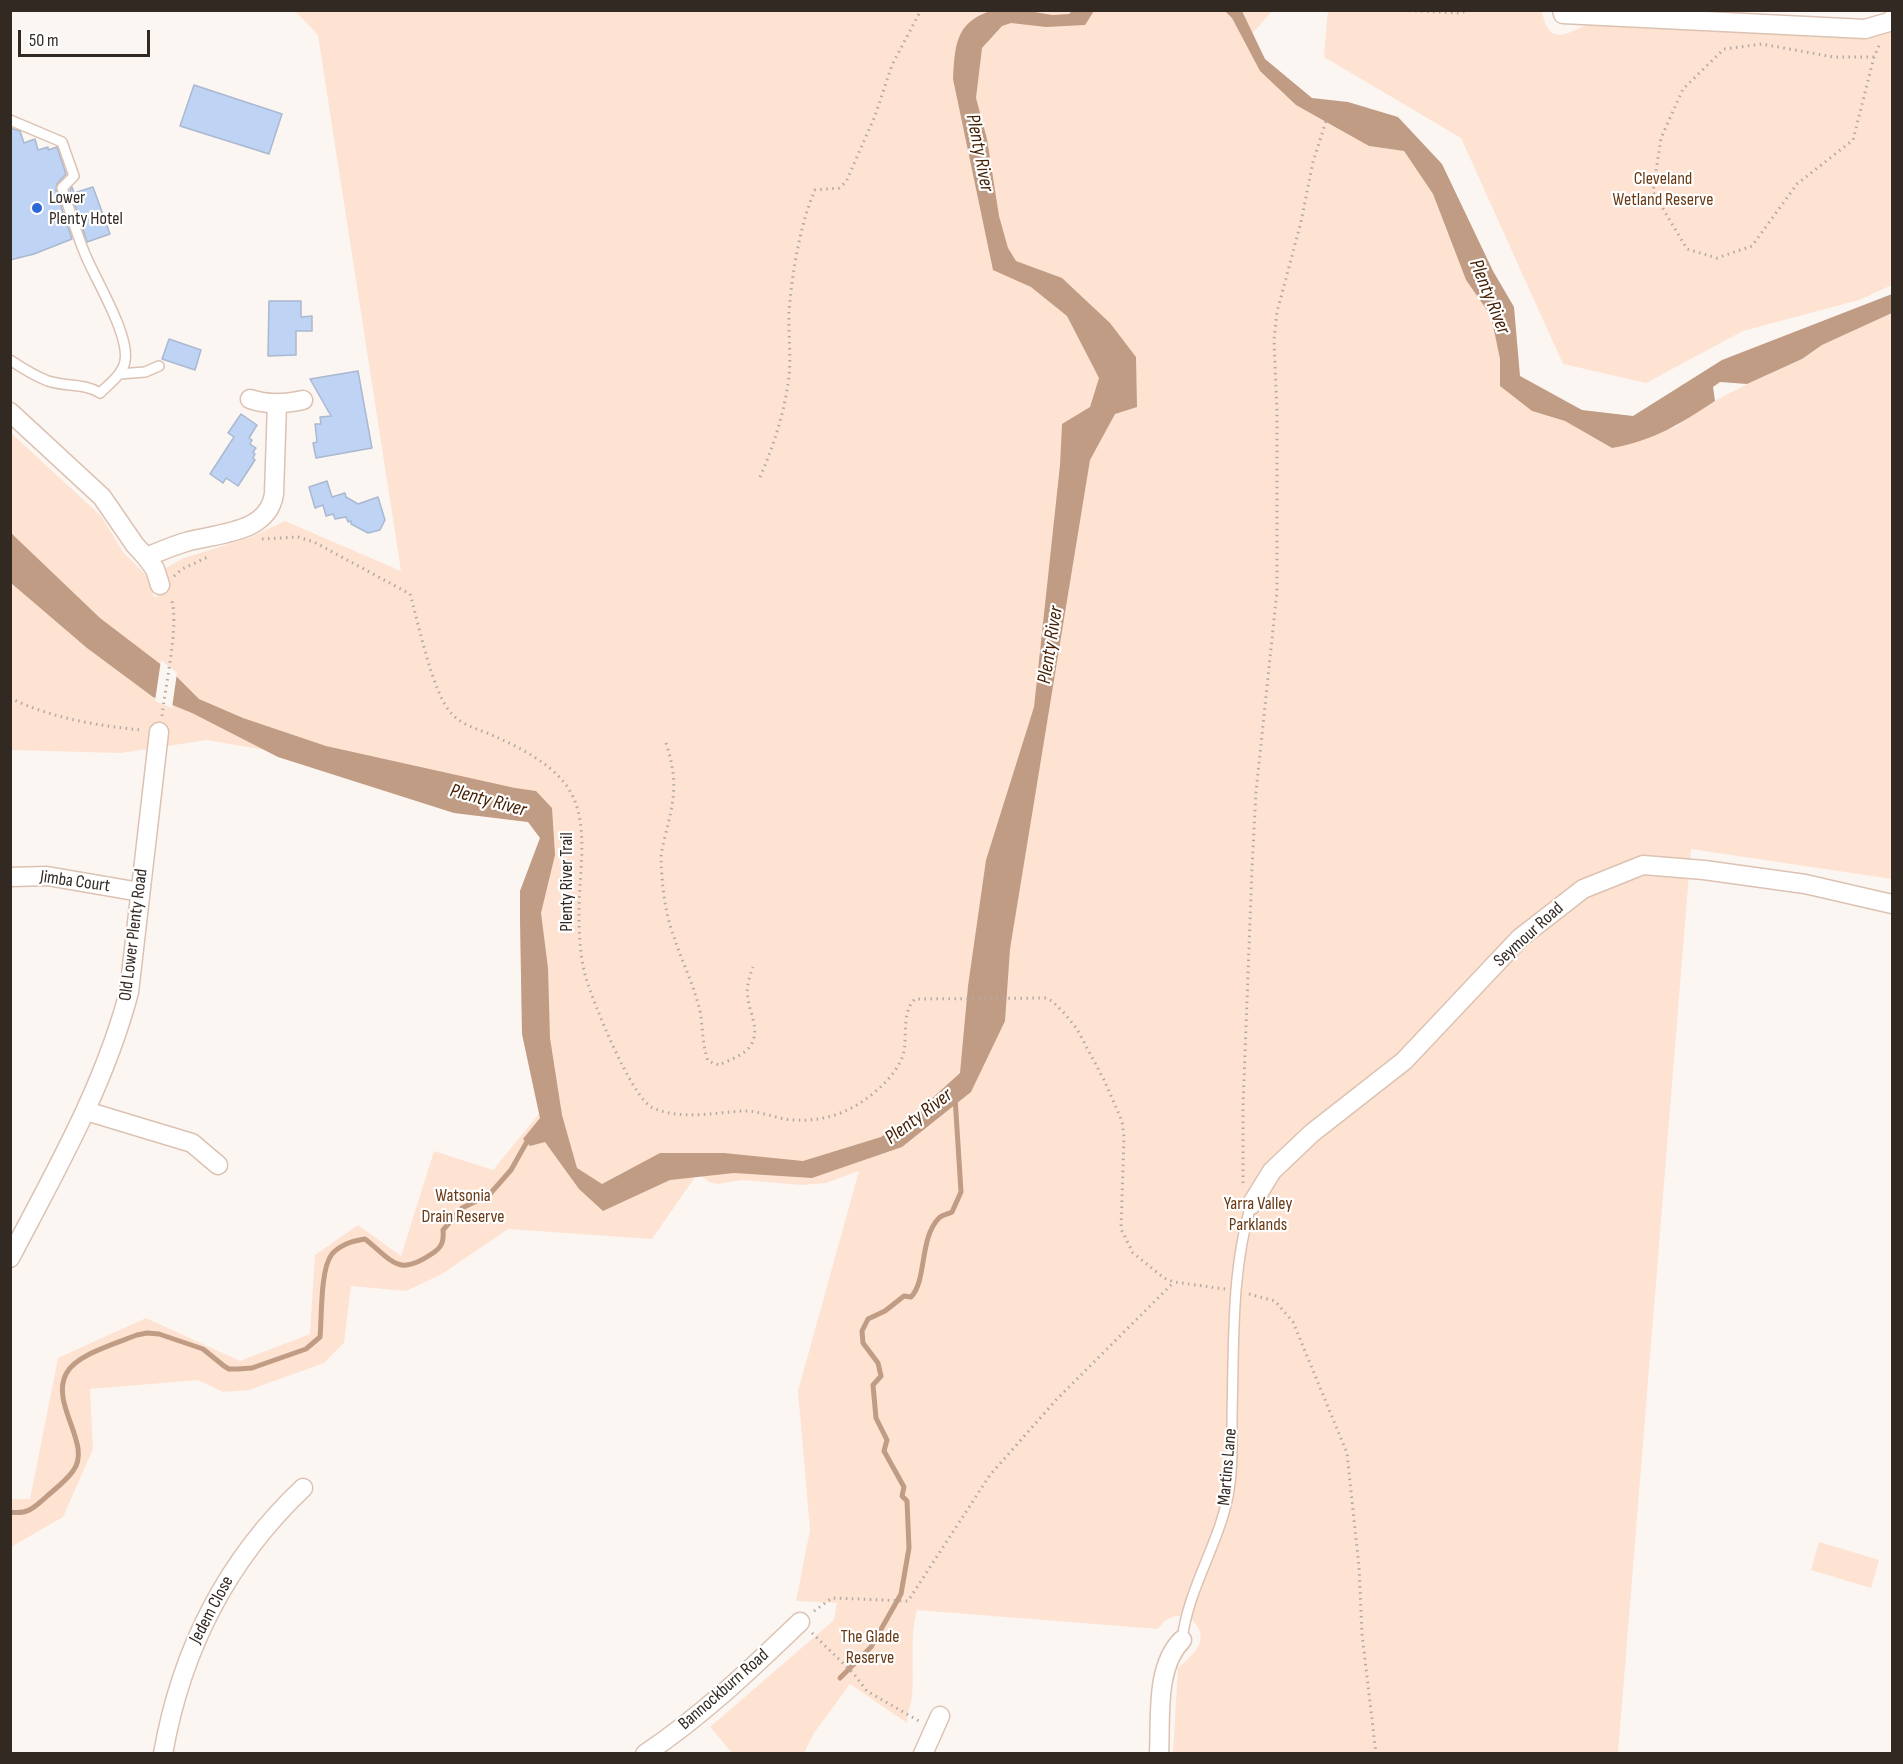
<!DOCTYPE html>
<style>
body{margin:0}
#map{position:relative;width:1903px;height:1764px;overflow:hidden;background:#fbf6f2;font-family:"Sofia Sans Condensed",sans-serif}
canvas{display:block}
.frame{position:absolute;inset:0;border:12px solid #332923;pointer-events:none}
.scale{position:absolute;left:18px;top:30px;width:132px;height:27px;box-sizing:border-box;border:3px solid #332923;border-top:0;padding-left:8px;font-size:18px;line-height:21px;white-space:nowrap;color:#332923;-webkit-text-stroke:4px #fff;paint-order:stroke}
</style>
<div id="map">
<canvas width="1903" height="1764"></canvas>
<div class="frame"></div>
<div class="scale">50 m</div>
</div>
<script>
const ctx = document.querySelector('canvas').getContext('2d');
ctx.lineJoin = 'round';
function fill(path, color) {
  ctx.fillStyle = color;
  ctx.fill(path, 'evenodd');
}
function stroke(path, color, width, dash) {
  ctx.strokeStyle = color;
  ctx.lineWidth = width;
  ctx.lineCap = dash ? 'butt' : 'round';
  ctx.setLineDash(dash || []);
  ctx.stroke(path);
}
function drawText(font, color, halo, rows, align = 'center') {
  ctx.font = font + ' "Sofia Sans Condensed",sans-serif';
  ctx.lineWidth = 4.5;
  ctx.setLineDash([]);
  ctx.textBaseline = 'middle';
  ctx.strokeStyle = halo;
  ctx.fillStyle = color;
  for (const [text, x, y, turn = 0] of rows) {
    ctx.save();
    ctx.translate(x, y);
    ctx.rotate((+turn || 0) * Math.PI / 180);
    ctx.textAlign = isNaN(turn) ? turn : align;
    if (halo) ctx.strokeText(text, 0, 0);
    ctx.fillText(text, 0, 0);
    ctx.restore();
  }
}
fill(new Path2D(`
 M1328,10L1542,11C1550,53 1572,28 1595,22L1864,37L1892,31V285L1859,300L1743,331L1646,383L1563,364L1461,138L1324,57Z
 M295,11H1272L1244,43L1368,146L1404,151L1433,194L1466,280L1491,316L1500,359V386L1532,411L1565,421L1612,448L1675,427L1715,401L1747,384L1802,359L1822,345L1892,313V879L1691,849L1618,1753H1173L1178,1668C1197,1652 1212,1637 1189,1617C1175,1614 1166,1617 1158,1629L917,1610C909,1638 915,1667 912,1696C911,1705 907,1713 907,1723L850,1684L814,1733L804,1753H732L710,1727L834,1620L837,1603L796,1601L810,1530L798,1391L859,1171L826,1183L801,1185L742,1180L717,1184L709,1182L701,1176L695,1177L652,1239L508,1229L442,1274L406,1291L351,1286L344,1343L324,1363L249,1390L223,1392L198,1380L90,1389L93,1449L63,1517L11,1547V1499H30L58,1358L146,1318L240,1361L310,1334L315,1255L358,1225L401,1256L434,1151L493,1170L539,1114L522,1034L520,919V891L540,838L528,822L454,813L278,757L265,750L207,740L121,753L11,750L10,432L101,516L124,553L145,574L154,597L166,593L164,569L184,558L251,537L285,521L401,571L318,35Z
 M1819,1542L1879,1560L1871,1588L1811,1570Z`), '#fee3d2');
fill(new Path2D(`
 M990,11H1029L1052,15L1069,14L1072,11H1094L1085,25L1046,27L1011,23L1002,26L982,48L976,98L987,139L999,216L1008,248L1016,261L1062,278L1110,323L1136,357L1137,407L1115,414L1090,460L1010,949L1005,1021L971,1092L902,1147L812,1178L734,1173L670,1180L603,1211L579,1189L545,1142L530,1146L523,1139L540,1118L522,1034L520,919V891L540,838L528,822L454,813L278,757L192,713L153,697L87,648L11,583L10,532L100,618L176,676L199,699L243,718L326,746L515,788L536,791L552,808L555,855L541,913L548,968L550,1038L562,1115L577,1168L602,1184L660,1153H724L803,1161L881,1137L917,1112L960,1073L968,986L986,860L1034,707L1060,465L1062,424L1090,407L1099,378L1067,316L1031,287L993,270L953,79C955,46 955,23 990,11Z
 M1225,11H1242L1265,59L1312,98L1348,102L1398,117L1442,164L1493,271L1514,307L1520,376L1582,410L1633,416L1722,360L1892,294V313L1822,345L1802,359L1747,384L1720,382L1713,387L1715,401C1680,424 1655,440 1612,448L1565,421L1532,411L1500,386V359L1491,316L1466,280L1433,194L1404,151L1369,146L1296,105L1260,71L1232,18Z`), '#c09c85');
fill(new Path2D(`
 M161,660L177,673L172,708L155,701Z`), '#fbf6f2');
stroke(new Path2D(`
 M10,1512C27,1515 35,1507 46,1497C55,1489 66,1481 73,1471C93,1445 50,1405 66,1374C75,1355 117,1343 137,1335L147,1333L159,1334L203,1349L224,1366L229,1369H238L252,1368L306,1349L320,1337C322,1317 320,1269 332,1254C341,1244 353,1241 365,1239C394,1262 398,1277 433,1253C442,1247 444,1241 443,1230L462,1208L489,1195L511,1170L529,1138
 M840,1678L871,1647L901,1594L909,1548L907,1501L902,1496L904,1487L884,1451L887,1440L876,1418L873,1385L881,1376L878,1363L863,1343L862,1331L868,1319L885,1311L904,1296L911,1297C927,1281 919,1238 939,1218C942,1215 948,1214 952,1212L961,1192L955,1097`), '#c09c85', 5);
const building = new Path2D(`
 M194,85L282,114L269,154L180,126Z
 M10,128L20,131L24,143L35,139L38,150L48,147V150L57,147L66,174L57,184L56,190L72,239L34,254L10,260Z
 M72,187L74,193L93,187L110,234L87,242L70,190Z
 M269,301H301V317L312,316V331H296V355L268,356Z
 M169,339L201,350L195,370L162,359Z
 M358,371L372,448L316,458L313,443L317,442L315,424H321L320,417L331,416L310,379Z
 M241,414L257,425L249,438L252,440L250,444L256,448L253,452L255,454L253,458L255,460L238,486L226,478L223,483L210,474L234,437L228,433Z
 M327,481L332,497L345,493L346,497L358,504L378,497L385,520L380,530L368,533L351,524V521L348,522L346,517L335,519L333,514L326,516L323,505L315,508L309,487Z`);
fill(building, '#bfd3f5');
stroke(building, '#aab8d0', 1.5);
const service = new Path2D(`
 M10,120L62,142L74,176L62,188C70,210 76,233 85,254C95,279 130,335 125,361C123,374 109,384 100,393C84,383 66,387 48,381C35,376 22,368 10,360
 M119,374L145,372L159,366
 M1182,1640C1188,1589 1218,1546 1228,1496C1233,1470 1232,1441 1232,1414C1234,1345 1231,1271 1251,1205`);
const minor = new Path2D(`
 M1562,10L1563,14L1865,29L1889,22L1892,19
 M250,399C267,405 285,404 303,400
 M10,412L102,497L135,545L146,557C159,552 172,546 186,542C217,533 268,534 274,494L277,403
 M146,557L155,569L160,585
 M10,877L47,876L140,892
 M86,1111L192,1143L218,1165
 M1251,1205L1272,1171L1312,1133L1404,1061L1520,938L1583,889L1643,865L1704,870L1805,884L1892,904
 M10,1258C55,1172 104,1087 129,992L159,732
 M163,1754C181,1651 227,1560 303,1488
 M645,1754C702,1716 751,1669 800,1622
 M923,1754L940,1716
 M1159,1754C1161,1717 1155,1667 1182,1640`);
stroke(service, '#dcc2b2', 12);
stroke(minor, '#dcc2b2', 21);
stroke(new Path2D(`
 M1397,10L1460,13L1470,10
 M1874,57H1833L1762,44L1724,49L1683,89L1661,138L1653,192L1687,249L1717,258L1752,246L1797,184L1853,140L1874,57L1880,43
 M760,477C773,447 783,417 788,384C792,360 788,336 789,311C792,274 800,224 815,190L839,188L846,182L875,116L892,65L921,10
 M262,539L298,537L314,542L410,594C418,621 433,696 452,714C463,726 479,729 494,736C523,749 561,768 574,799C588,831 579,877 579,912C579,933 580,958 586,978C593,1002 632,1099 653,1108C681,1120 713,1113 742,1111C759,1110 776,1119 793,1120C825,1122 852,1112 876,1091C887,1082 896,1071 902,1058C909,1039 900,1014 915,999L1045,998L1052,1001L1065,1014L1077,1029L1104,1080L1122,1121L1124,1137L1121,1229L1133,1253L1164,1278L1174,1282L1225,1289
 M174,576L182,569L210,556
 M10,698C51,718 98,726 142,730
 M162,716C165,687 180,622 171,598
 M666,743C676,774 676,793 668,824C666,835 661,848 661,860C662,885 665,914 674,937C682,962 694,985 700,1011C703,1027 702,1044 708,1061L719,1065C729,1060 745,1055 751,1045C760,1030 750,1014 748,999C746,987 749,978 753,967
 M1243,1183V1107L1252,868L1256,792L1277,591V412L1274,340L1277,312L1301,222L1313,162L1326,121
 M1249,1294L1275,1301L1293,1322L1347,1453L1359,1567L1362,1634L1376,1754
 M814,1611L832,1598L908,1601L990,1475L1056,1400L1174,1282
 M812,1633L854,1674L867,1691L919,1721`), '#b1aaa5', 3, [1.5, 4.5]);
stroke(service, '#fff', 9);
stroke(minor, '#fff', 18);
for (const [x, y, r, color] of [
 [37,208,6,"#2d68d5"]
]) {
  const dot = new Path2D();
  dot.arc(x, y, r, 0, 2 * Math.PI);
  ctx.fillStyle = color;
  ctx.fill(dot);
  stroke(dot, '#fff', 2);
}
drawText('18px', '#693a15', '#fff', [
 ["Cleveland",1663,179],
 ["Wetland Reserve",1663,200],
 ["Watsonia",463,1196],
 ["Drain Reserve",463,1217],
 ["Yarra Valley",1258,1204],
 ["Parklands",1258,1225],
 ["The Glade",870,1637],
 ["Reserve",870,1658]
]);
drawText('18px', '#332923', '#fff', [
 ["Lower",49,198],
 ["Plenty Hotel",49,219]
], 'left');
drawText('18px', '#332923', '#fff', [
 ["Jimba Court",75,882,8],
 ["Plenty River Trail",567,882,-90],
 ["Old Lower Plenty Road",134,935,-83],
 ["Seymour Road",1529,935,-42],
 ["Martins Lane",1228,1467,-85],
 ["Jedem Close",212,1610,-62],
 ["Bannockburn Road",724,1690,-41]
]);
drawText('italic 20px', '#452105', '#fff', [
 ["Plenty River",979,153,79],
 ["Plenty River",1489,297,68],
 ["Plenty River",1051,645,-81],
 ["Plenty River",488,801,15],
 ["Plenty River",919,1117,-37]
]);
</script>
